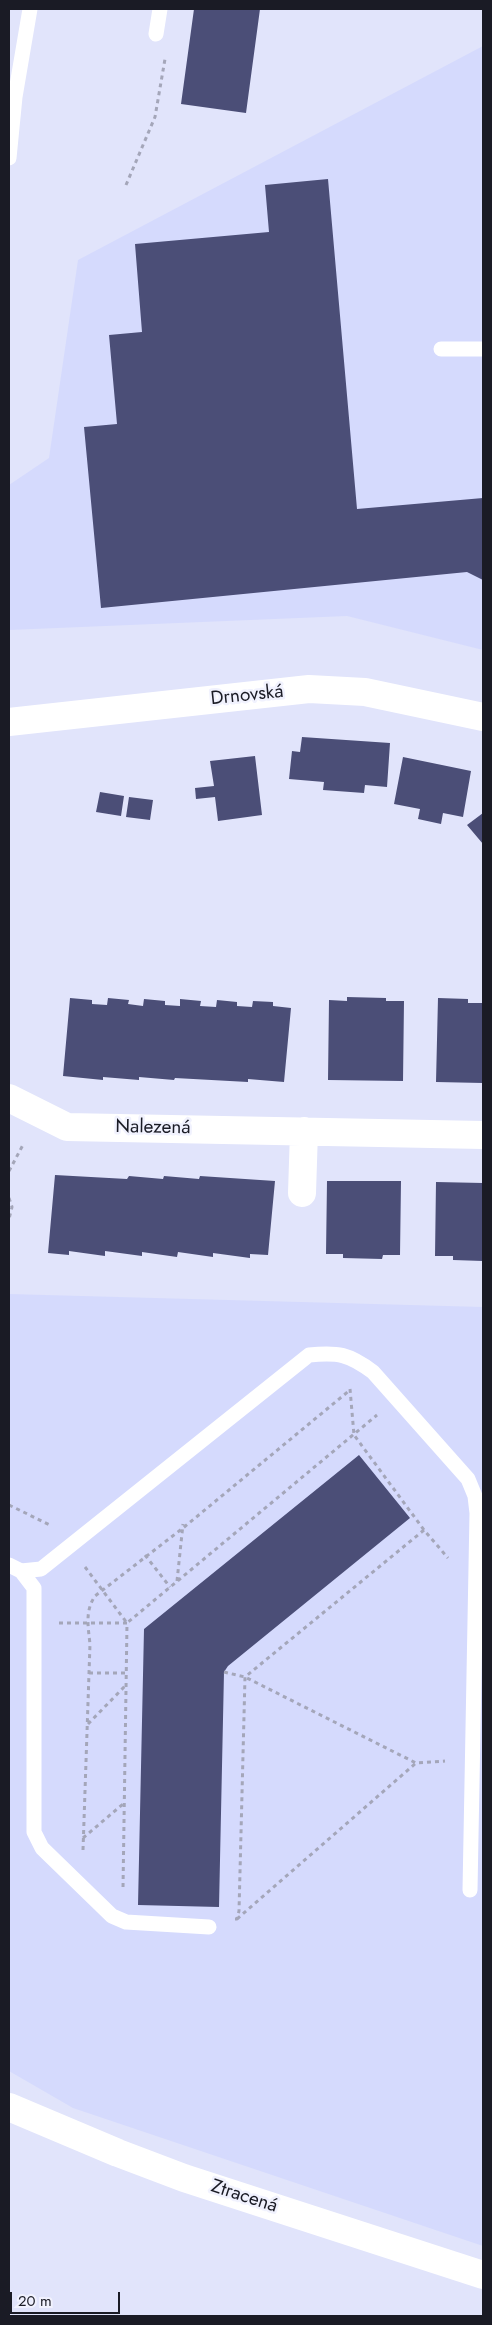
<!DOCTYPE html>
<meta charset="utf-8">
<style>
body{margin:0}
#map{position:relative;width:492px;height:2325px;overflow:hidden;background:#e1e4fb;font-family:Jost,sans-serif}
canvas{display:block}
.frame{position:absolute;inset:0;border:10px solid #1a1b25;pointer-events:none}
.scale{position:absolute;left:10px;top:2292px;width:110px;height:22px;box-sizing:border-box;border:2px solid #1a1b25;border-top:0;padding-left:6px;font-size:15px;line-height:18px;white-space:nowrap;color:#1a1b25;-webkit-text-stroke:4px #f1f2fe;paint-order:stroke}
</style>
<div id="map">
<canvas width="492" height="2325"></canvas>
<div class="frame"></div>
<div class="scale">20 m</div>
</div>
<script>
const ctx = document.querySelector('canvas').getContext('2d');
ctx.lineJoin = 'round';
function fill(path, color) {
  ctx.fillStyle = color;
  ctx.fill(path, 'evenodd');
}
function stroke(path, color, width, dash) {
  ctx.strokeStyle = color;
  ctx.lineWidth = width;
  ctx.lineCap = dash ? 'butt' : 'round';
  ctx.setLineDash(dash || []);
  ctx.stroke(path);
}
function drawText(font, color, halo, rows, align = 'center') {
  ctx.font = font + ' Jost,sans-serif';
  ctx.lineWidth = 5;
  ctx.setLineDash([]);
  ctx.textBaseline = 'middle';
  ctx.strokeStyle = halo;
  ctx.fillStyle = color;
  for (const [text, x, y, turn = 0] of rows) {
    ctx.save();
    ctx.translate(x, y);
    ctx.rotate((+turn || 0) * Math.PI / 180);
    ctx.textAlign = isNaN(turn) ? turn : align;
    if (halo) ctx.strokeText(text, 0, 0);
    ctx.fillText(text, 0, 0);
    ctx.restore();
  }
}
fill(new Path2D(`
 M483,46V650L347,616L9,630V485L49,458L78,260Z
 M9,1294L483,1307V2246L73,2108L9,2071V1507L11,1502L9,1500Z`), '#d5dafd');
fill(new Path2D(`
 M194,9H260L246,113L181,104Z
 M328,179L357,509L483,498V580L467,572L101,608L84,427L117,424L109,335L142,332L135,244L269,232L265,185Z
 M302,737L390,743L387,787L365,785L364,793L323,790L324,782L289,779L292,751L300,752Z
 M255,756L262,815L218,821L215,797L196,799L195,788L214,786L210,761Z
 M403,757L471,771L463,817L443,813L441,824L418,819L420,809L394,804Z
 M100,792L124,796L121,816L96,812Z
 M129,797L153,800L150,820L126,817Z
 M483,813V844L467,825Z
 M347,997L386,998V1001H404L403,1081L328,1080L329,1000L347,1001Z
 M70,998L92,1000V1004L107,1005L108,998L129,1000L128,1004L143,1006L144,999L165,1001V1005L180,1006V999L201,1001L200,1006L216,1007L217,1000L237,1002V1006L252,1007L253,1001L273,1002V1006L291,1008L284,1082L248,1079V1082L175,1078L174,1080L139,1077V1080L103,1077V1080L63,1076Z
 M438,998L468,999V1003H483V1083L436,1082Z
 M55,1175L127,1179L129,1176L163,1179L164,1176L199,1179L200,1176L275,1181L268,1255L250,1254V1258L213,1253V1257L178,1252L177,1257L142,1252V1256L105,1251V1256L69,1251V1255L48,1253Z
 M327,1181H401L400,1255H383L382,1259L343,1258V1254H326Z
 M436,1182L483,1183V1261L453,1260V1256H435Z
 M359,1455L410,1518L228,1666L224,1672L219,1907L138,1905L144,1629Z`), '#4b4e77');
stroke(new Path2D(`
 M126,185L155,117L165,59
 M9,1171L24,1143
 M9,1198L12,1207L9,1219
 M350,1389L354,1435L424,1530L448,1558
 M9,1505L52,1526
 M145,1555L170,1587
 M85,1567L127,1623L377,1415
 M177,1581L183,1524
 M59,1623H127L123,1888
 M224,1672L245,1677L416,1763L445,1761
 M89,1673H126
 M88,1724L126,1685
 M83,1838L123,1804
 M83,1850L90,1644C88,1626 85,1611 95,1596L183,1528L350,1390
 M235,1919H237L239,1911L245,1677L424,1530
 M237,1919L416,1763`), '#a4a6b9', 3, [4, 4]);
stroke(new Path2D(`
 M156,34L160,9
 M9,158L15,97L30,9
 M441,349H483
 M9,1565L21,1571L34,1588V1832L42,1848L112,1916L126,1922L209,1927
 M21,1571L41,1569L309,1355C338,1352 349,1354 373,1372L468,1479L475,1496L477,1513L470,1890`), '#fff', 15);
stroke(new Path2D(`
 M9,1098L67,1127L483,1135
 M302,1193L304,1131
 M9,2107L118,2153L184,2178L483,2275`), '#fff', 28);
stroke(new Path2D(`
 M9,722L309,689L365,692L483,717`), '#fff', 28);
drawText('19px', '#1a1b25', '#f1f2fe', [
 ["Drnovská",247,696,-6],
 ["Nalezená",153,1128,1],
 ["Ztracená",244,2197,18]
]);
</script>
